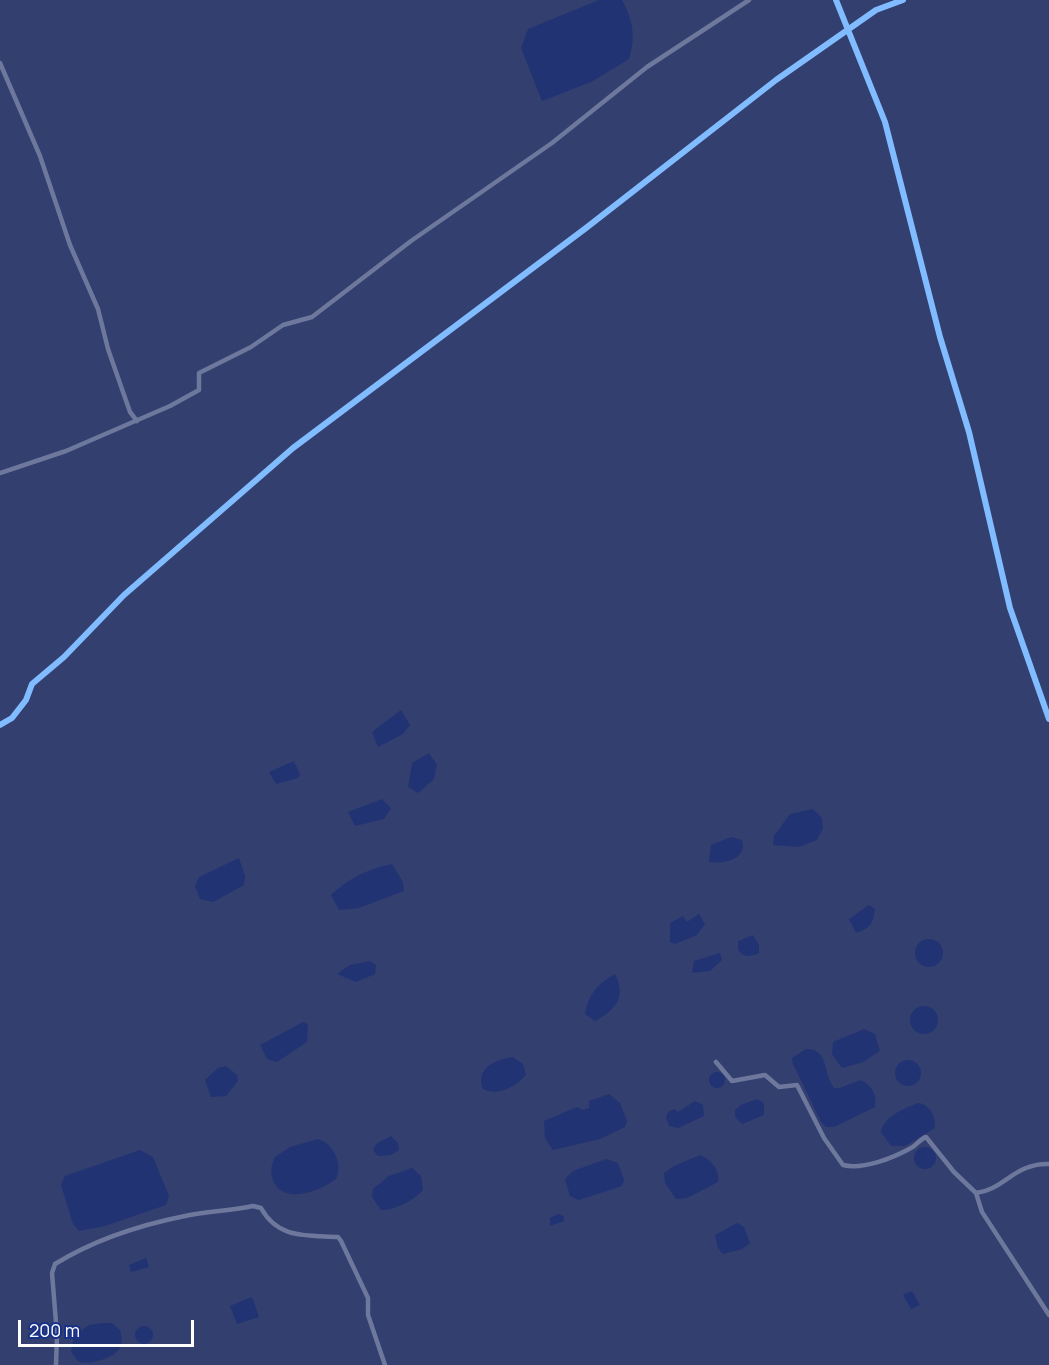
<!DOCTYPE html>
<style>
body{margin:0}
#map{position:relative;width:1049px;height:1365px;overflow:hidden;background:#323f6f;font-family:Manrope,sans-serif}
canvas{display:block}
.scale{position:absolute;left:18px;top:1320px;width:176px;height:27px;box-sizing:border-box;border:3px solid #fff;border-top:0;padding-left:8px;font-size:18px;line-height:21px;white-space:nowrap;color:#fff;-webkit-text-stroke:4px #183189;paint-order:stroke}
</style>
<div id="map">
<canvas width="1049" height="1365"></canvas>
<div class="scale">200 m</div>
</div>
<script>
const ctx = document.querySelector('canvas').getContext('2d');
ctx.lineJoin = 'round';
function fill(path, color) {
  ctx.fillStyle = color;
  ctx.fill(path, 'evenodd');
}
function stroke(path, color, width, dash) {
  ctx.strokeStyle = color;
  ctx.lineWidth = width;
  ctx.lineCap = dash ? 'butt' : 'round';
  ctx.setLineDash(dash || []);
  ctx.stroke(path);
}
fill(new Path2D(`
 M599,0H622C633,20 636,37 629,59L591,82L542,101L521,48L528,29Z
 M401,710L410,725L403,734L378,747L372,732Z
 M429,753L437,765L434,779L418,793L408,787L412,763Z
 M294,761L300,775L298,778L276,784L269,772Z
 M382,799L391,808L384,819L355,826L348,812Z
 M813,809L822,818L823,828L817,840L799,847L773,845L774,836L790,814Z
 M731,837L742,840C748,860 723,864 709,862L711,845Z
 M239,858L245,876L244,885L213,902L200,899L195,886L199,877Z
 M392,864L403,882L404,891L359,908L339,910L331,895C349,878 368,869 392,864Z
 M869,905L875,909C873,924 870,928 856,933L849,919Z
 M699,914L705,924L697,935L675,944L670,942V923L683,916L687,922Z
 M753,935L759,945V953C749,957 745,958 738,950V941Z
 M915 953a14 14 0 1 1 28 0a14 14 0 1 1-28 0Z
 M720,953L722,960L710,971L692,973L694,961Z
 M370,961L376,965L375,974L356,982L337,974L350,965Z
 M615,974C627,998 615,1010 595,1021L585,1014C588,995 598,983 615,974Z
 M910 1020a14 14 0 1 1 28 0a14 14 0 1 1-28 0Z
 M303,1022L308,1024L307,1042L277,1062L267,1059L260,1045Z
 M864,1029L875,1034L880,1051L863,1062L842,1068L832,1054L833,1042Z
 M806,1049C829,1048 823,1074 834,1088H840L860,1080C872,1085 877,1094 875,1107L834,1127H826L821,1122L793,1064L792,1058Z
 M513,1057L523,1064L526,1075L523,1078C513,1088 497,1096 483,1089C475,1069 495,1059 513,1057Z
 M895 1073a13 13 0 1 1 26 0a13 13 0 1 1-26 0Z
 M226,1066L237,1075L238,1081L226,1096L211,1097L205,1080L218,1068Z
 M709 1080a8 8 0 1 1 16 0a8 8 0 1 1-16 0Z
 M609,1094L620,1103L627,1121L625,1127L600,1139L553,1150L545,1138L544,1121L577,1107L583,1110L589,1108V1101Z
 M757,1099L764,1103V1115L742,1124L735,1117V1110L741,1105Z
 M695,1101L703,1105L704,1116L678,1128L669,1126L666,1117L668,1112L674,1109L678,1112Z
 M918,1103C930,1104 936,1118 935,1128L905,1146H891L881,1132C884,1116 904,1109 918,1103Z
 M391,1136L398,1143L399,1150L391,1155L378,1156L373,1150L376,1144Z
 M318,1139C334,1144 343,1164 336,1179C320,1191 283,1206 273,1180C270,1171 271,1166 275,1157L290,1147Z
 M914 1158a11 11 0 1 1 22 0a11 11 0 1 1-22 0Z
 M140,1150L153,1157L169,1196L166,1205L105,1226L79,1231L73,1224L61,1185L65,1176Z
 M700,1155C711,1160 720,1169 718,1182L687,1198L676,1199L665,1183L664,1173L674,1166Z
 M606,1159L618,1163L624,1180L622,1186L579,1200L570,1196L565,1179L573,1171Z
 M412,1168L421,1176L423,1190C414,1200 394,1211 381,1210L372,1197L373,1189L389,1176Z
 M558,1214L564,1216V1221L550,1226V1218Z
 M737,1223L744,1227L750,1243L742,1249L723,1254L718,1248L715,1235Z
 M146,1258L149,1267L131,1272L129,1265Z
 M912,1291L920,1305L911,1309L903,1295Z
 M252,1297L259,1317L237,1324L230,1306Z
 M103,1323H112L120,1330C121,1335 123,1341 121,1345C118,1358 90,1365 79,1362L71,1352L74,1336L89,1325Z
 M135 1335a9 9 0 1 1 18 0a9 9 0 1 1-18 0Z`), '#223374');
stroke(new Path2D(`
 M836,0L885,122L940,337L969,432L1010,608L1049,719
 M0,63L40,156L70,245L98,309L108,349L130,412L137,421
 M0,473L66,451L170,406L199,390V373L251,347L283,325L312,317L411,241L552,143L647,67L749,0
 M0,725L12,718L26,700L32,684L64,657L124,595L293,448L586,228L776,80L876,10L903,0
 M716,1062L732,1081L765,1075L779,1087L797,1085L824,1138L843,1165C863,1170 893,1158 911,1148C917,1145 920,1139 926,1137L954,1172L976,1193C1004,1190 1014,1163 1049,1164
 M976,1193L982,1212L1049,1315
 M56,1365L57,1335L52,1273L55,1264C94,1240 140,1225 185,1216C207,1211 230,1211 253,1206L261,1208C278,1239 306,1235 338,1237L341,1241L368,1298V1315L385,1365`), '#6e789c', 4.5);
stroke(new Path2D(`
 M836,0L885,122L940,337L969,432L1010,608L1049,719
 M0,725L12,718L26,700L32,684L64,657L124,595L293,448L586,228L776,80L876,10L903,0`), '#80bcff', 6);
</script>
